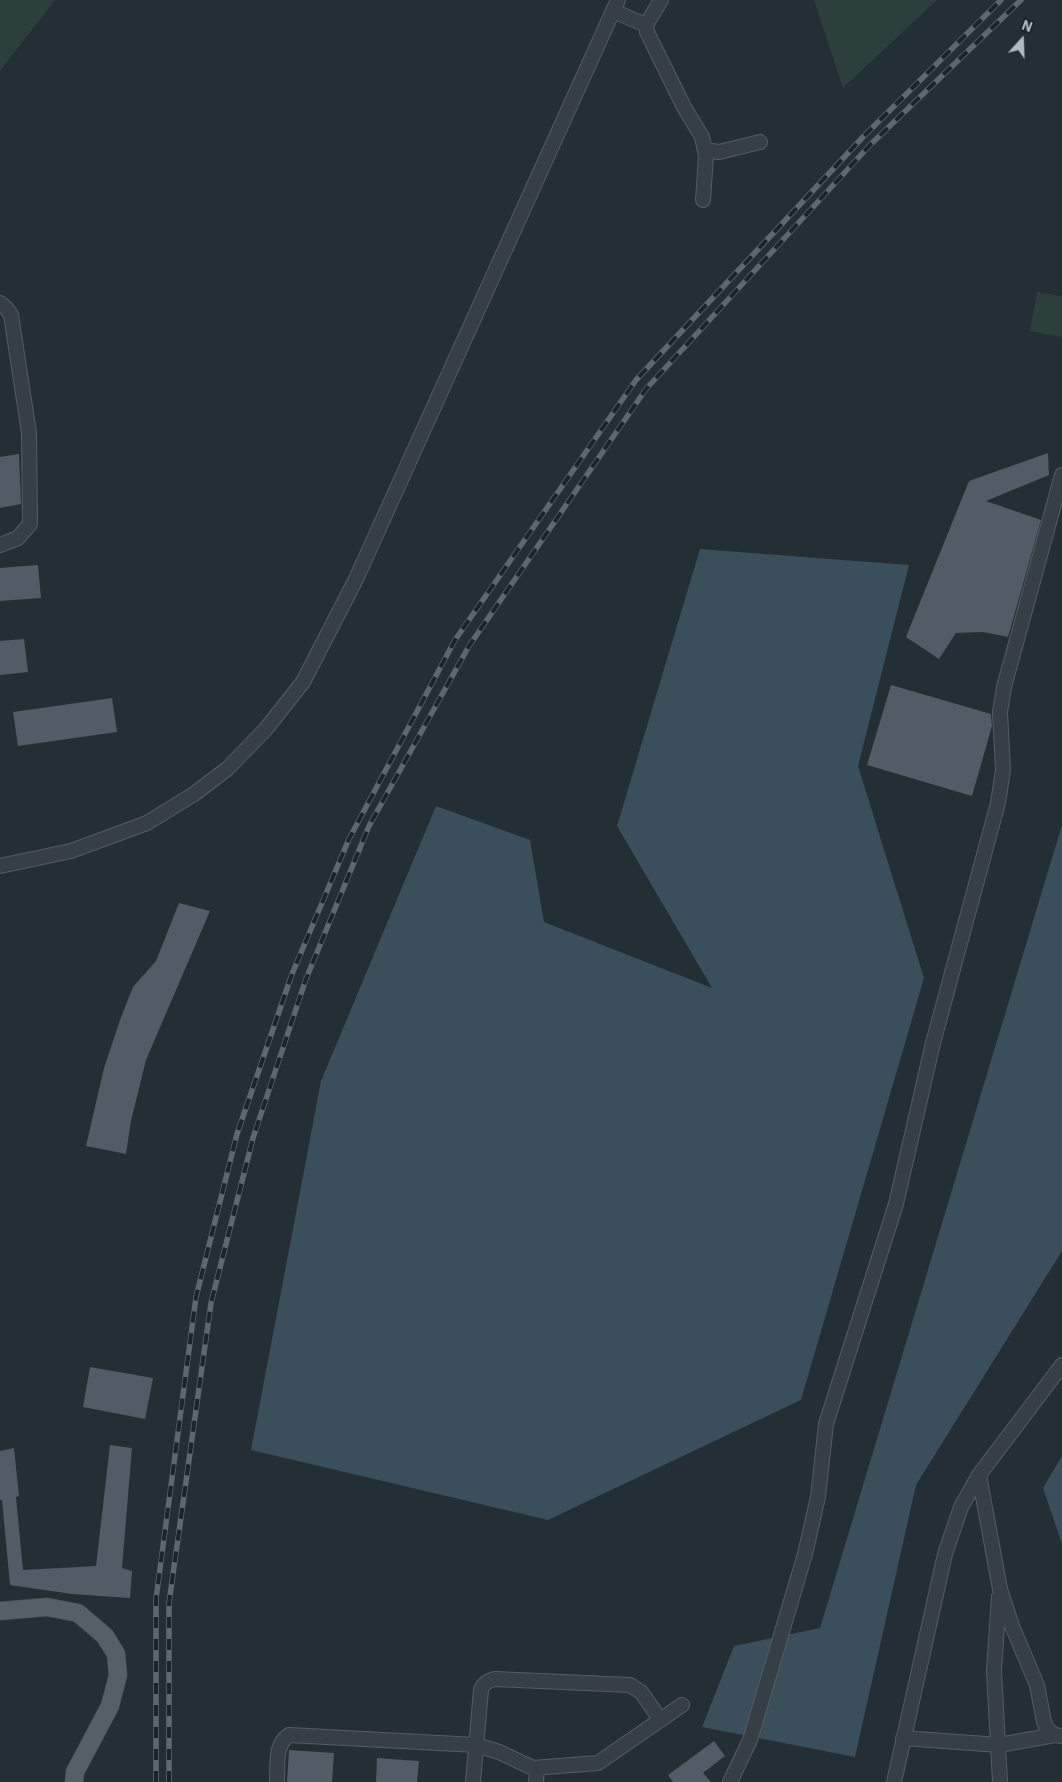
<!DOCTYPE html>
<style>
body{margin:0}
#map{position:relative;width:1062px;height:1782px;overflow:hidden;background:#232e35;font-family:"IBM Plex Sans",sans-serif}
canvas{display:block}
.north{position:absolute;left:997px;top:15px;width:50px;height:50px;-webkit-text-stroke:4px #1c242b;paint-order:stroke;rotate:20deg;font-size:14px;font-weight:700;line-height:20px;text-align:center;color:#b1bac2}
.north::after{content:'';display:block;margin:auto;width:18px;height:22px;background:#b1bac2;clip-path:polygon(50% 0,100% 100%,50% 72%,0 100%)}
</style>
<div id="map">
<canvas width="1062" height="1782"></canvas>
<div class="north">N</div>
</div>
<script>
const ctx = document.querySelector('canvas').getContext('2d');
ctx.lineJoin = 'round';
function fill(path, color) {
  ctx.fillStyle = color;
  ctx.fill(path, 'evenodd');
}
function stroke(path, color, width, dash) {
  ctx.strokeStyle = color;
  ctx.lineWidth = width;
  ctx.lineCap = dash ? 'butt' : 'round';
  ctx.setLineDash(dash || []);
  ctx.stroke(path);
}
fill(new Path2D(`
 M0,0H55L0,71Z
 M814,0H937L843,88Z
 M1037,292L1062,296V337L1030,331Z`), '#2c3f3c');
fill(new Path2D(`
 M700,549L909,565L858,766L924,978L801,1400L548,1520L251,1450L321,1081L436,806L530,840L544,922L712,988L617,826Z
 M1062,825V1251L916,1485L855,1757L702,1727L734,1646L820,1628Z
 M1062,1456V1544L1043,1488Z`), '#3b4e5c');
fill(new Path2D(`
 M1048,453L1049,475L986,501L1041,520L1008,637L983,632L956,633L939,659L906,637L969,481Z
 M19,454L21,504L0,508V457Z
 M38,565L41,598L0,601V568Z
 M24,639L28,672L0,675V641Z
 M891,685L991,714L992,726L972,796L867,765Z
 M112,698L117,732L18,746L13,712Z
 M179,903L210,911L146,1060L131,1121L126,1154L86,1146L104,1068L120,1020L133,987L156,961Z
 M90,1367L153,1378L145,1419L83,1407Z
 M110,1445L132,1448L122,1568L132,1571L130,1598L72,1594L10,1585L2,1500H0V1451L14,1448L19,1496L16,1497L23,1570L96,1566Z
 M714,1741L725,1756L703,1773L711,1782H673L668,1775Z
 M289,1750L334,1753L332,1782H287Z
 M377,1758L419,1761L417,1782H376Z`), '#515c66');
const minor = new Path2D(`
 M661,0L646,25L647,32L684,107L702,137L706,156L703,200
 M613,11L646,25
 M705,150L719,152L760,142
 M0,303L6,308L11,315L29,433L30,524L18,538L0,545
 M0,866L71,851L147,823L194,794L227,769L265,730L303,682L356,579L618,0
 M979,1475L1000,1589L1012,1626L1037,1685L1044,1722L1048,1730L1055,1735L1062,1736
 M999,1596L994,1671L1000,1782
 M903,1738L999,1745L1055,1735
 M277,1782C278,1766 274,1745 289,1735L476,1745L499,1752L533,1768L598,1763L682,1705
 M473,1782L481,1690C484,1683 487,1681 495,1679L630,1685L641,1692L660,1719
 M536,1782L537,1769
 M730,1782L750,1740L805,1554L818,1497L826,1424L896,1204L933,1043L998,803L1003,770L1000,712L1004,687L1062,475
 M894,1782L945,1554L961,1507L979,1475L1062,1365`);
const major = new Path2D(`
 M0,1611L47,1607L78,1613L105,1636L116,1654L118,1675L110,1706L75,1772L74,1782`);
stroke(minor, '#545d64', 16);
stroke(major, '#434b52', 19);
stroke(minor, '#373f46', 14);
stroke(major, '#555f66', 18);
const rail = new Path2D(`
 M156,1782V1599L196,1297L237,1134L292,974L349,839L455,640L636,380L863,137L1001,0
 M169,1782V1603L211,1303L253,1138L306,979L369,826L469,646L646,389L870,145L1021,0`);
stroke(rail, '#5d6770', 5.5);
stroke(rail, '#1c242b', 4, [11]);
</script>
